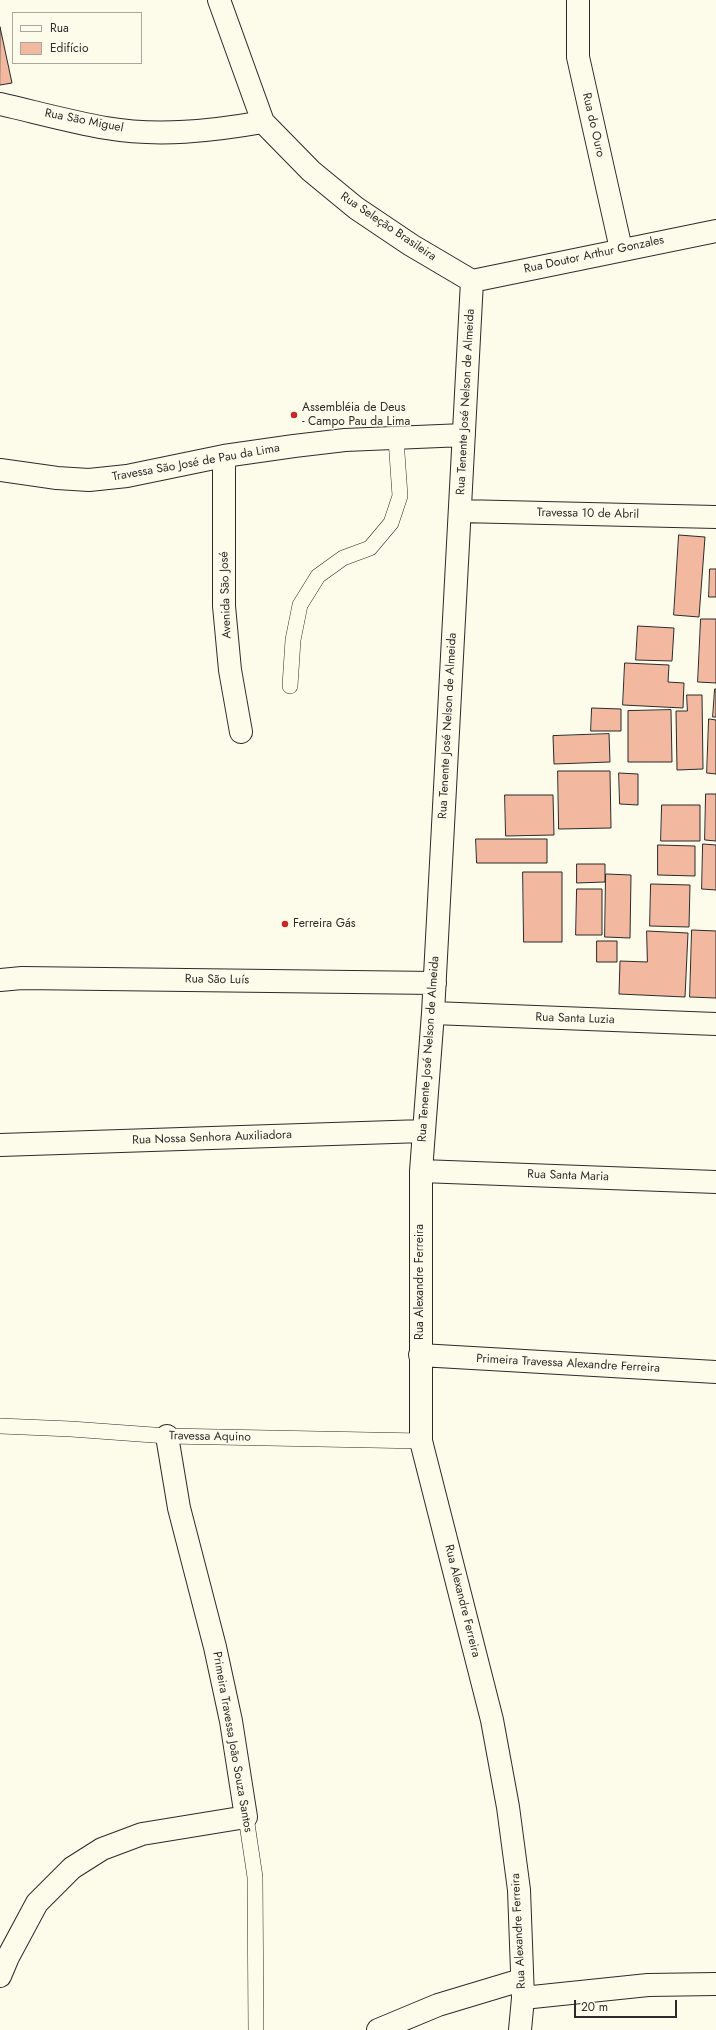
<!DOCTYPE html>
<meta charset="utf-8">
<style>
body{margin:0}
#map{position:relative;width:716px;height:2030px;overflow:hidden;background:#fdfbea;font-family:Jost,sans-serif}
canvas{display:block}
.legend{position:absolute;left:12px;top:12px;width:130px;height:52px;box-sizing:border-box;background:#fdfbea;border:1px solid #a9a89e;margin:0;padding:5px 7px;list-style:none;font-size:12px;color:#2b2b2b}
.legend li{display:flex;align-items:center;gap:8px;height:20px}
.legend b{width:20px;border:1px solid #a9a89e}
.scale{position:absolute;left:574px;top:2000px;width:103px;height:18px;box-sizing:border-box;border:2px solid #2b2b2b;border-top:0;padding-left:5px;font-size:12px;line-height:14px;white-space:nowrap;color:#2b2b2b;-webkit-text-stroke:3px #fdfbea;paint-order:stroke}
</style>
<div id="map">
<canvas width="716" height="2030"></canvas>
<ul class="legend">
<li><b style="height:5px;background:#fdfbea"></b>Rua</li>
<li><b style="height:11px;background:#f2b8a0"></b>Edifício</li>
</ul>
<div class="scale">20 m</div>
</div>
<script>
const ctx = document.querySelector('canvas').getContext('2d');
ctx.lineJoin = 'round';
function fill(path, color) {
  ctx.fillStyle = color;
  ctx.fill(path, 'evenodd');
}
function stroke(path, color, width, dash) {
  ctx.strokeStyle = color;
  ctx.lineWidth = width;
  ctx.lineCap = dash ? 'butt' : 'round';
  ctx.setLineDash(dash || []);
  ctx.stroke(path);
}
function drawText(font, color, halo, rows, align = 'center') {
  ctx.font = font + ' Jost,sans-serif';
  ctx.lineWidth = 3;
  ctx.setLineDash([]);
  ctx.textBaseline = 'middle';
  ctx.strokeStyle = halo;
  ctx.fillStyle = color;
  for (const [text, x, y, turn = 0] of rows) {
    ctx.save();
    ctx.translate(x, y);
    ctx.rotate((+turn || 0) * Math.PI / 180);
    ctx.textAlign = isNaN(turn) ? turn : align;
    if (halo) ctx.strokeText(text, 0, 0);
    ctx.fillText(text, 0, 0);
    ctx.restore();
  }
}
const building = new Path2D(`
 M0,27L12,83L0,85Z
 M679,535L705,537L699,617L674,615Z
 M710,569H716V597H709Z
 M701,619H716V683L698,682Z
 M638,626L674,628L672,661L636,660Z
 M625,663L669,665L668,682L684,683L683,708L623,705Z
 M715,689H716V717H713Z
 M687,695H702L703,769L677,770L676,711H687Z
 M592,708L621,709V731H591Z
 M671,710L672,762H628V711Z
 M709,719L716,720V774L707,773Z
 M609,734L610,762L554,764L553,736Z
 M558,771H610L611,828L559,829Z
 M619,773L638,774V805L620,804Z
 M706,794H716V841L705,840Z
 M505,795H553L554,835L506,836Z
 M662,805H700V841H661Z
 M476,839H547V863H477Z
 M703,844L716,845V890L702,889Z
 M658,845L695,846V876L658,875Z
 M577,864H605V882L577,883Z
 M523,872H562V942H524Z
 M606,874L631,875L630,938L605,937Z
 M651,884L690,885L689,927L650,926Z
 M577,889H602V935H576Z
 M692,930L716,931V998L690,997Z
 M647,931L688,933L685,997L619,994L620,961L647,962Z
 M597,941H617V962H597Z`);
fill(building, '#f2b8a0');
stroke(building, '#2b2b2b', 1);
const service = new Path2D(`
 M290,686L293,640L300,605L318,576L343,558L370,548L391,523L400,496L396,439
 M0,1426L71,1429L167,1436L421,1441
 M246,1817L255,1877L256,2030`);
const minor = new Path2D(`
 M219,0L263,122L311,171L356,208L411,245L472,281
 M578,0V57L621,249
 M0,104C35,112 71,122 106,128C158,137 212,131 263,122
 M472,281L433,1013L421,1171V1441L492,1720L508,1807L519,1890L523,1998L520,2030
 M472,281L716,231
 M224,456V606L230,670L241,732
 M0,470L57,478L89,480L127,476L224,456L294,446L345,440L464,435
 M460,511L716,517
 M0,980L22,978L435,983
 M433,1013L716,1024
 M0,1145L423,1131
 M421,1171L716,1182
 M420,1355L716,1372
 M0,1976L8,1957L37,1903L72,1868L102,1849L142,1834L246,1817L231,1721L215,1647L179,1508L167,1436
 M523,1998L648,1985L716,1984
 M378,2030L438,2005L521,1980`);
stroke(service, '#2b2b2b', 16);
stroke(minor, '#2b2b2b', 24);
stroke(service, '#fdfbea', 15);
stroke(minor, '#fdfbea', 22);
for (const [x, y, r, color] of [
 [294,415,4,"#c62828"],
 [285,924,4,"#c62828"]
]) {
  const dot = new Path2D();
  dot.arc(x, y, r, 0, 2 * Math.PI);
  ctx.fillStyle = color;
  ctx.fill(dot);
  stroke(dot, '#fdfbea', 1.5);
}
drawText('12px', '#2b2b2b', '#fdfbea', [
 ["Rua São Miguel",84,121,11],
 ["Rua do Ouro",593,125,77],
 ["Rua Seleção Brasileira",388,227,34],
 ["Rua Doutor Arthur Gonzales",594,255,-12],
 ["Rua Tenente José Nelson de Almeida",466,402,-87],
 ["Travessa São José de Pau da Lima",196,463,-10],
 ["Travessa 10 de Abril",588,514,1],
 ["Avenida São José",226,595,-92],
 ["Rua Tenente José Nelson de Almeida",448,726,-87],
 ["Rua São Luís",217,980,1],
 ["Rua Santa Luzia",575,1019,2],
 ["Rua Tenente José Nelson de Almeida",429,1049,-86],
 ["Rua Nossa Senhora Auxiliadora",212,1138,-2],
 ["Rua Santa Maria",568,1176,2],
 ["Rua Alexandre Ferreira",420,1282,-90],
 ["Primeira Travessa Alexandre Ferreira",568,1364,3],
 ["Travessa Aquino",210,1437,1],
 ["Rua Alexandre Ferreira",462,1601,76],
 ["Primeira Travessa João Souza Santos",232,1742,80],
 ["Rua Alexandre Ferreira",519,1931,-93]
]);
drawText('12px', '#2b2b2b', '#fdfbea', [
 ["Assembléia de Deus",302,408],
 ["- Campo Pau da Lima",302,422],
 ["Ferreira Gás",293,924]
], 'left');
</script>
